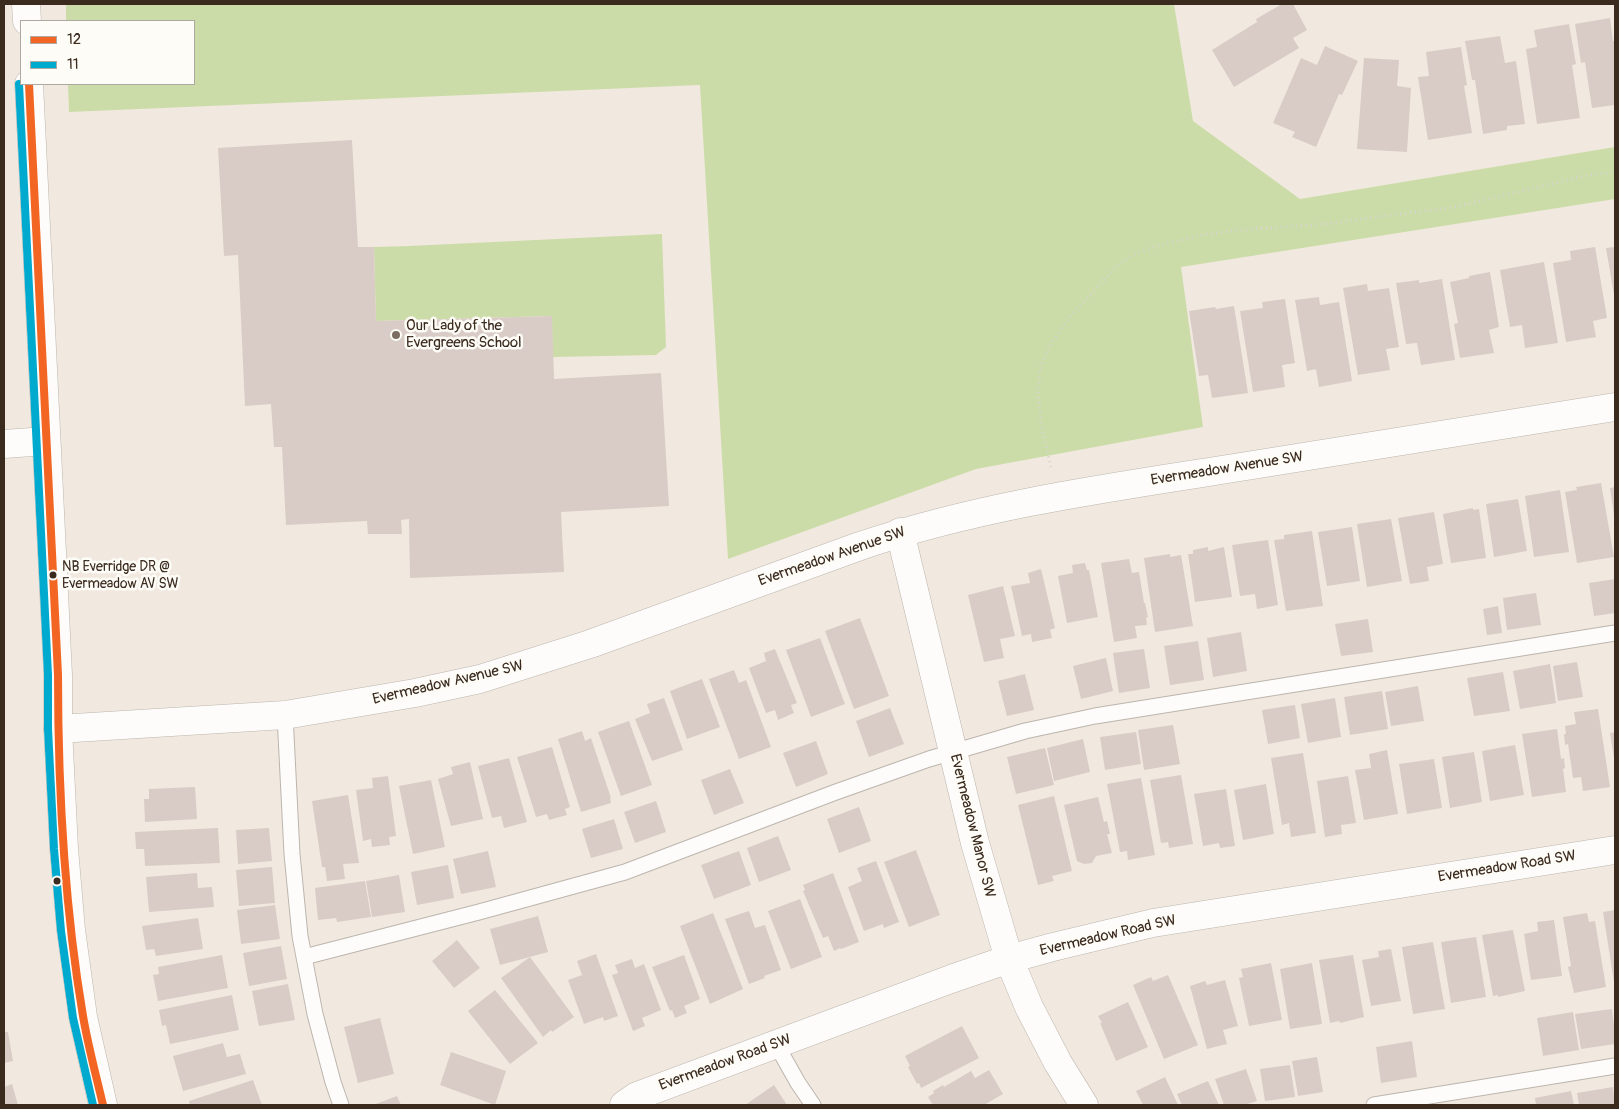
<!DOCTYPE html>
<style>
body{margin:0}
#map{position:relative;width:1619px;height:1109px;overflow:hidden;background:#f1e9df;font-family:Pangolin,sans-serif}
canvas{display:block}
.frame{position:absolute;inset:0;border:5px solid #3b2a1e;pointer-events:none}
.legend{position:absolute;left:20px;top:20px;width:175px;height:65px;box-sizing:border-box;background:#fdfcf7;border:1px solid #afa8a0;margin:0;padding:6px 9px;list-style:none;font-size:15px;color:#3b2a1e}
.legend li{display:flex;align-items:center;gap:10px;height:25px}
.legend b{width:25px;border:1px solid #afa8a0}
</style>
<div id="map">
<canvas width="1619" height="1109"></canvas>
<div class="frame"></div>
<ul class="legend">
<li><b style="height:6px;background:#f26522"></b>12</li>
<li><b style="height:6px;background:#00a9ce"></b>11</li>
</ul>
</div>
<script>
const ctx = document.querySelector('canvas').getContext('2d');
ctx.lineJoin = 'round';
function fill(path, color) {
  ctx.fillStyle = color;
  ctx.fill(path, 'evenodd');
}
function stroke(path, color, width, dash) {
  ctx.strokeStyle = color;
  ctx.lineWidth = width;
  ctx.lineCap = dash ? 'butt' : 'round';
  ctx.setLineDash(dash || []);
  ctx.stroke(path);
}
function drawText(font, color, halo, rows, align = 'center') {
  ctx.font = font + ' Pangolin,sans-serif';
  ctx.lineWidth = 5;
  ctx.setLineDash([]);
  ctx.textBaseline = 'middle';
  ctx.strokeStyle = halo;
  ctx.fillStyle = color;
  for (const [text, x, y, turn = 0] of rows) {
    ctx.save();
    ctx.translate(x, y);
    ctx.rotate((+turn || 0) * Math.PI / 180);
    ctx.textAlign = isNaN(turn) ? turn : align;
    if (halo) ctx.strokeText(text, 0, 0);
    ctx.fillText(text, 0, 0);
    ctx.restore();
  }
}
fill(new Path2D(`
 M66,4H1174L1193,121L1300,199L1615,147V199L1181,267L1203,427L976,469L728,559L700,85L69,112L68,84H194V21H66Z
 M662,234L666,347L656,355L553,357L551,316L376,321L374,247L409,246Z`), '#ccdca8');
fill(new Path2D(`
 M1282,4H1293L1307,30L1293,38L1299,48L1234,87L1212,50L1257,22L1256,19Z
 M1610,18L1613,41H1615V105L1592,108L1585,62L1581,63L1575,24Z
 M1569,24L1576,64L1572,65L1580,118L1537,124L1526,49L1537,47L1534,30Z
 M1500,36L1505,63L1516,61L1525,124L1507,126V130L1483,134L1475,80H1472L1465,41Z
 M1325,46L1358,61L1342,95L1339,94L1316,147L1292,137L1295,132L1273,123L1301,58L1317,65Z
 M1461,47L1467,85L1464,86L1472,133L1428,140L1418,77L1429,76L1426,52Z
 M1364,58L1399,60L1397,86L1411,88L1407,152L1357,149Z
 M352,140L358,247H374L376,321L552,316L554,379L661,373L669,506L561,512L564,572L410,578L409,519L401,520L402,534H368L367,521L286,525L282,447H274L271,404L245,406L238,255L224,256L218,148Z
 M1595,247L1607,318L1593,321L1596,337L1566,342L1553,263L1571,260L1570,251Z
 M1615,247V295H1614L1606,248Z
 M1544,262L1558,343L1525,348L1522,325L1510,327L1500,270Z
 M1490,272L1499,327L1489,330L1494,353L1460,358L1454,324L1458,323L1450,282L1469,278V276Z
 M1442,279L1455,360L1421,365L1417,343L1406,344L1396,283L1419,280V283Z
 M1367,284L1368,291L1389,288L1399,347L1386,349L1390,370L1358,375L1343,288Z
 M1319,297L1320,305L1339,302L1352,381L1319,387L1316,369L1307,371L1295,300Z
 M1285,299L1295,363L1282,365L1285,387L1253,392L1240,311L1263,308L1262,302Z
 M1234,306L1248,393L1212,398L1208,375L1199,376L1189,311L1215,307L1216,309Z
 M1601,483L1614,557L1577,563L1565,492L1577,490L1576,487Z
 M1615,487V516H1614L1610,488Z
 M1560,490L1569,552L1534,557L1525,496Z
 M1518,499L1527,551L1494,557L1486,504Z
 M1473,508V510L1479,509L1486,558L1451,563L1443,514Z
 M1434,512L1443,564L1427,567L1429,581L1410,584L1398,518Z
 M1391,519L1402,581L1367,587L1357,524Z
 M1352,527L1360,581L1327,586L1318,532Z
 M1312,531L1323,606L1286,611L1274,540L1284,539V535Z
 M1268,540L1278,605L1257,609L1255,594L1240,596L1232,545Z
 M1208,547V551L1224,547L1232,597L1195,602L1188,554H1193V550Z
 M1170,554V557L1181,555L1193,626L1155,632L1144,558Z
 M1129,559L1132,573L1139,572L1144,603H1145L1148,617L1146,618L1147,625L1135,626L1137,638L1114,642L1101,563Z
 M1085,563L1087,570H1089L1098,617L1067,623L1058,576L1073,573L1072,565Z
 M1041,569L1055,628L1050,630L1052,638L1032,642L1031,634L1022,636L1011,586L1030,583L1028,573Z
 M1615,579V613L1594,616L1589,583Z
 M1003,586L1015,636L1000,639L1004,658L984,662L968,595Z
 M1536,593L1541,625L1507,630L1503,598Z
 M1498,606L1502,633L1487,635L1483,609Z
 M860,618L889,696L854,709L825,631Z
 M1368,619L1373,652L1341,656L1335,624Z
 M1241,632L1247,671L1213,677L1207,638Z
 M820,638L845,704L811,717L786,650Z
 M1198,641L1204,680L1170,685L1164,646Z
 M775,649L797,703L791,705L794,713L778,720L775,710L766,713L749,668L766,661L764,653Z
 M1144,649L1150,688L1119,693L1113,653Z
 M1106,658L1113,691L1081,699L1073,666Z
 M1577,662L1583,697L1558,701L1553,666Z
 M1550,664L1556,703L1520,709L1513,671Z
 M734,670L739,683L746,680L771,747L739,759L709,679Z
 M1503,672L1510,711L1474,716L1467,678Z
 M1025,674L1034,710L1007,716L998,681Z
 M702,679L720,727L687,739L670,691Z
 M1418,686L1424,721L1391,726L1385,692Z
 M1382,691L1388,729L1350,735L1344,697Z
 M664,698L683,750L652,761L635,719L650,713L647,704Z
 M1335,698L1341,737L1308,743L1301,704Z
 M1295,705L1300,738L1268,744L1262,710Z
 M890,708L904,744L869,757L856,721Z
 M1598,709L1610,787L1583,791L1581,777L1573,778L1568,744L1565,745L1564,734H1566L1565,726L1576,724L1574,712Z
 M629,721L652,785L621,796L598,732Z
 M1173,725L1180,764L1144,770L1138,730Z
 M1557,729L1561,759L1564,758L1565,768L1563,769L1566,792L1532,797L1522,734Z
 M582,731L585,741L591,738L611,798H610L611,803L581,812L558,739Z
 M1136,732L1141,764L1105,770L1100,737Z
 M1615,732V757L1614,758L1610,733Z
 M1083,739L1090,772L1054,781L1047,748Z
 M816,741L828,774L796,787L783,753Z
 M1515,745L1524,795L1490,801L1482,751Z
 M552,747L570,807L565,809L567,815L549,820L547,814L536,817L517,757Z
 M1045,748L1054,785L1016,794L1007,757Z
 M1387,750L1398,814L1364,820L1355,770L1371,768L1369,754Z
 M1474,752L1482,802L1450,808L1442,757Z
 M1303,753L1316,833L1291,837L1289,823L1282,825L1271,758Z
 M509,758L527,822L504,828L501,816L492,818L478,766Z
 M1434,759L1442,808L1407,814L1399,764Z
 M470,762L483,819L451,826L438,779L453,774L451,767Z
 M730,769L744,803L714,815L701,780Z
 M1181,775L1193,844L1169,848L1168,842L1161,843L1150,780Z
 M388,776L396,836L389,837L390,845L372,847L371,839L363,841L356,790L373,788L372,778Z
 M1348,776L1356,823L1341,825L1342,834L1325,837L1317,781Z
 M1141,778L1155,855L1128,860L1127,851L1120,852L1107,784Z
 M431,780L445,847L413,854L399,786Z
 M1266,784L1274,834L1243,840L1234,790Z
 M195,787L197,819L145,822L144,799H149V789Z
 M1226,789L1235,846L1220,848L1219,843L1203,846L1194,794Z
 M348,795L359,863L343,864L345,879L327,881L325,867H322L312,801Z
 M1054,796L1072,871L1052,876L1054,881L1038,885L1018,805Z
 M1098,797L1104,822L1107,821L1110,834H1107L1112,853L1096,856L1092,863L1084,864L1077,861L1064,805Z
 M656,801L666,832L635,843L624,812Z
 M859,807L871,841L839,853L827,819Z
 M614,819L623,849L591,858L582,829Z
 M218,828L220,863L145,866L144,849H136L135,832Z
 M269,828L272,861L238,864L236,830Z
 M778,836L791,870L759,882L747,848Z
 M916,850L940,915L909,927L884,862Z
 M488,851L496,887L461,894L453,859Z
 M739,851L751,885L714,899L701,865Z
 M876,861L899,922L884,928L883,924L864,931L848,887L862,881L857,868Z
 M448,865L454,898L417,905L411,872Z
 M272,867L275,903L239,906L236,870Z
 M197,873L198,888L212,887L214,907L149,912L146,877Z
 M833,873L859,942L841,949L840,948L834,951L828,936L823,938L803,891L805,890L803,885Z
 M399,875L405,912L372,917L366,881Z
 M365,881L371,917L337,922L336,918L318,920L315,888Z
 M800,899L822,957L791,969L768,911Z
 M275,905L280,939L241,944L237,910Z
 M1615,910V982H1614L1603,912Z
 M749,911L755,928L765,925L781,970L764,976L765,978L749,984L725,919Z
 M713,913L743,989L710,1004L680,926Z
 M1587,913L1589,922L1595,921L1606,987L1574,993L1568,967L1571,966L1563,917Z
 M538,916L548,952L500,965L490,929Z
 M198,918L203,949L156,956L154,949L146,950L142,926Z
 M1554,920L1562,976L1531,980L1524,934L1538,931L1537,922Z
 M1513,930L1525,991L1498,997V995L1493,996L1482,935Z
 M1476,937L1486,997L1451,1003L1441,942Z
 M457,940L480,968L454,988L432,961Z
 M1433,942L1445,1009L1413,1014L1402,947Z
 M281,946L287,979L249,986L243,953Z
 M1391,949L1401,1001L1371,1006L1362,960L1379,957L1378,951Z
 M596,954L618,1016L604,1021L603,1017L584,1024L568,980L582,975L577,961Z
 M222,955L228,988L158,1001L153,975L159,974L158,967Z
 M684,955L700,999L684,1006L687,1013L675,1018L672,1010L670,1011L652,967Z
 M1353,955L1364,1017L1340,1023L1339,1021L1330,1023L1319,960Z
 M530,957L574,1017L552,1032L551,1030L543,1037L501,978Z
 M632,959L635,968L644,964L661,1010L642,1018L645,1026L633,1031L612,975L618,973L615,965Z
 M1271,963L1282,1020L1249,1026L1239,978L1243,977L1241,969Z
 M1312,963L1322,1024L1290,1029L1280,969Z
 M1168,975L1198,1045L1164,1059L1133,985L1151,977L1153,981Z
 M1225,980L1238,1026L1223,1030L1227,1044L1207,1049L1190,986L1205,981L1207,985Z
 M288,984L295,1020L259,1026L252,991Z
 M495,990L538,1043L510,1064L468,1011Z
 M232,995L239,1030L170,1044L166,1025L162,1026L159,1010Z
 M1128,1002L1148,1047L1116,1061L1100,1023H1102L1098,1016Z
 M1612,1009L1615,1033V1044L1581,1049L1575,1014Z
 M1573,1012L1579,1050L1543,1056L1537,1018Z
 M380,1018L394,1074L358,1083L344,1027Z
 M962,1026L979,1058L921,1088L919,1083L917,1084L908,1067L910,1066L905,1056Z
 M4,1032H8L13,1061L4,1063Z
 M1412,1041L1417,1077L1381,1083L1376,1047Z
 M223,1043L227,1057L240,1054L246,1074L183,1091L173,1056Z
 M451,1052L506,1071L495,1105L440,1085Z
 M1317,1057L1323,1092L1298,1096L1292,1061Z
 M1290,1065L1295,1097L1265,1101L1260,1069Z
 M1246,1069L1257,1101L1244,1105H1224L1215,1079Z
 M989,1070L1003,1094L984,1105H933L928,1097L934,1093L933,1091L943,1085L944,1087L971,1071L975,1078Z
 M1165,1077L1178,1105H1143L1136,1091Z
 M253,1080L262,1105H190L189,1101Z
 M1208,1081L1219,1105H1182L1177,1094Z
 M12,1084L18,1105H4V1087Z
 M774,1085L787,1105H745Z
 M1613,1087L1615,1105H1579L1577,1093Z
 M1571,1091L1574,1105H1536L1535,1098Z
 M397,1096L401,1105H373Z`), '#d9ccc6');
const service = new Path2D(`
 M285,715L292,854L300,936L315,1014L333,1082L341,1105
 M304,957L479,912L625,872L836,792L929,759L1025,731L1095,716L1615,633
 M776,1044L798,1083L813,1105
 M1374,1105L1615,1066`);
const minor = new Path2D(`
 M4,444L46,441
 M900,532L975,843L1009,959L1029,1007L1058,1063L1084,1105
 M58,729L285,715L415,693L480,679L590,644L860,546C982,505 1106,488 1234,468C1361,448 1488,428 1615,407
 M624,1105L637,1096L951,979L1009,959L1053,947L1153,923L1615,850`);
const tertiary = new Path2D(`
 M26,4L27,21
 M29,84L58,675V729L64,849L71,930L83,1017L103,1105`);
stroke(service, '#bcb5ae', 17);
stroke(minor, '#bcb5ae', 29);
stroke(tertiary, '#bcb5ae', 29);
stroke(new Path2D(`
 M1051,467L1042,430L1038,392L1040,370L1049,347L1067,320L1117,266L1136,253L1160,245L1206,234L1263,228L1316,225L1454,207L1589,175L1615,172`), '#d8d4d1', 3, [1, 4]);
stroke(service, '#fdfcfa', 15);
stroke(minor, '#fdfcfa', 28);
stroke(tertiary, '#fdfcfa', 28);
stroke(new Path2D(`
 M29,84L58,675C58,788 64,904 83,1016C88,1046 96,1075 103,1105`), '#f26522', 8);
stroke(new Path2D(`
 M19,84L48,675V729L54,849L61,931L73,1018L93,1105`), '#00a9ce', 8);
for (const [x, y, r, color] of [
 [396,335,5,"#7b6d62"],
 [53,575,4.5,"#3b2a1e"],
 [57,881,4.5,"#3b2a1e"]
]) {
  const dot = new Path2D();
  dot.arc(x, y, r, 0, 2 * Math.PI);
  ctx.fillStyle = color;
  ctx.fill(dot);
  stroke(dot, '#fdfcf7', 2);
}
drawText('14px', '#3b2a1e', '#fdfcf7', [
 ["NB Everridge DR @",62,567],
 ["Evermeadow AV SW",62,584]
], 'left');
drawText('15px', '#3b2a1e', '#fdfcf7', [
 ["Our Lady of the",406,326],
 ["Evergreens School",406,343]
], 'left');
drawText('15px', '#3b2a1e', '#fdfcf7', [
 ["Evermeadow Avenue SW",1227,469,-9],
 ["Evermeadow Avenue SW",832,557,-19],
 ["Evermeadow Avenue SW",448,683,-13],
 ["Evermeadow Manor SW",972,826,76],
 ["Evermeadow Road SW",1507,867,-9],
 ["Evermeadow Road SW",1108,936,-13],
 ["Evermeadow Road SW",725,1063,-20]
]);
</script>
